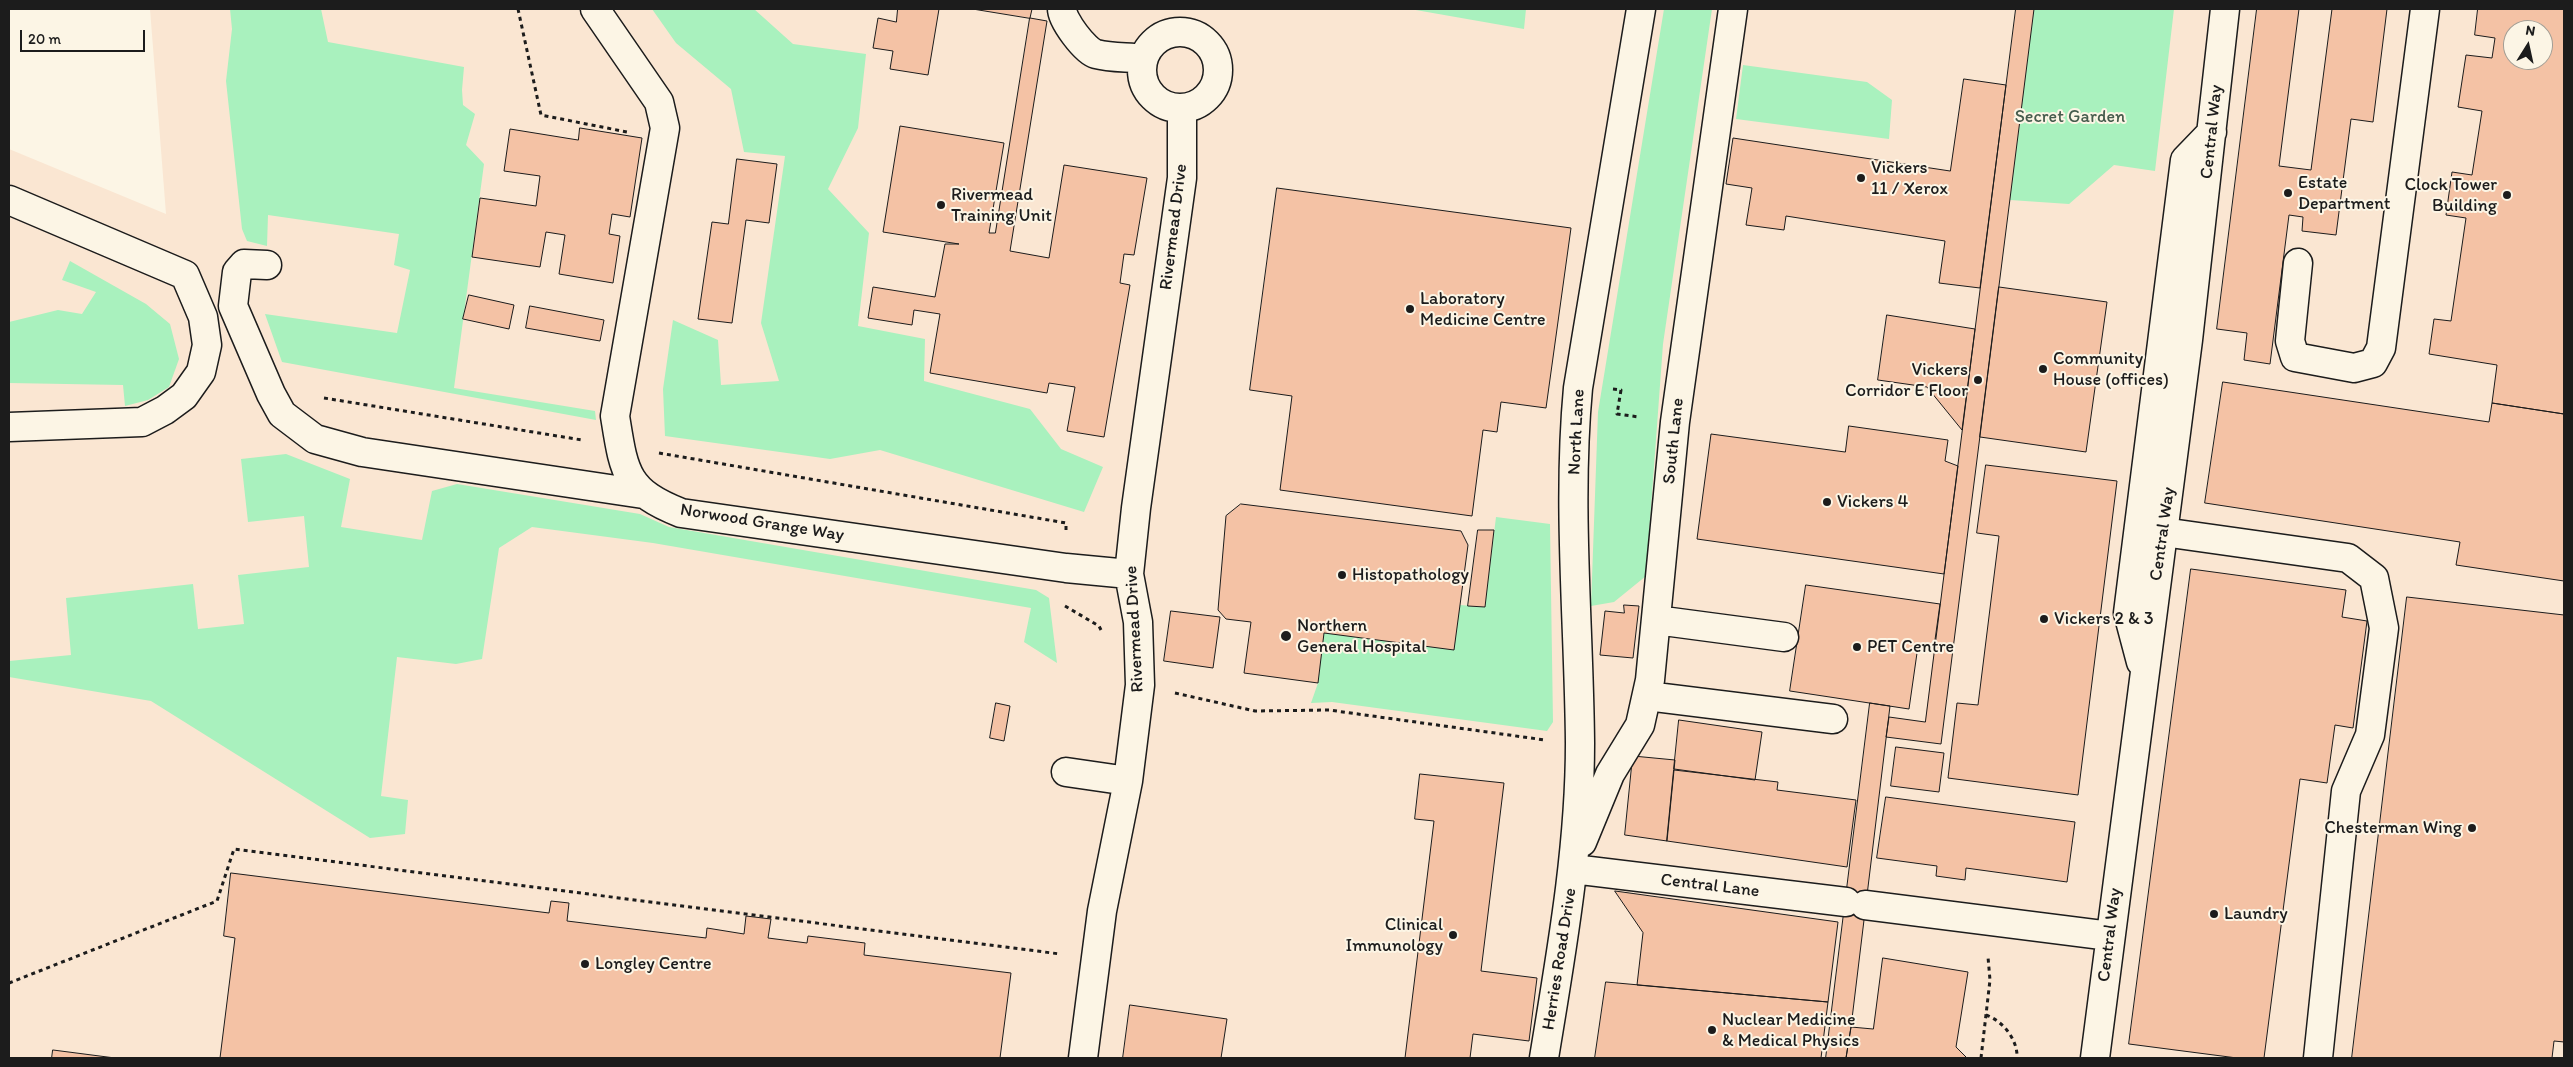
<!DOCTYPE html>
<style>
body{margin:0}
#map{position:relative;width:2573px;height:1067px;overflow:hidden;background:#fcf5e5;font-family:Itim,sans-serif}
canvas{display:block}
.frame{position:absolute;inset:0;border:10px solid #1c1c1c;pointer-events:none}
.north{position:absolute;left:2503px;top:20px;width:50px;height:50px;box-sizing:border-box;background:#fcf5e5;border:1px solid #a29e95;border-radius:50%;rotate:10deg;font-size:14px;font-weight:700;line-height:20px;text-align:center;color:#1c1c1c}
.north::after{content:'';display:block;margin:auto;width:18px;height:22px;background:#1c1c1c;clip-path:polygon(50% 0,100% 100%,50% 72%,0 100%)}
.scale{position:absolute;left:20px;top:30px;width:125px;height:22px;box-sizing:border-box;border:2px solid #1c1c1c;border-top:0;padding-left:6px;font-size:15px;line-height:18px;white-space:nowrap;color:#1c1c1c;-webkit-text-stroke:4px #fcf5e5;paint-order:stroke}
</style>
<div id="map">
<canvas width="2573" height="1067"></canvas>
<div class="frame"></div>
<div class="north">N</div>
<div class="scale">20 m</div>
</div>
<script>
const ctx = document.querySelector('canvas').getContext('2d');
ctx.lineJoin = 'round';
function fill(path, color) {
  ctx.fillStyle = color;
  ctx.fill(path, 'evenodd');
}
function stroke(path, color, width, dash) {
  ctx.strokeStyle = color;
  ctx.lineWidth = width;
  ctx.lineCap = dash ? 'butt' : 'round';
  ctx.setLineDash(dash || []);
  ctx.stroke(path);
}
function drawText(font, color, halo, rows, align = 'center') {
  ctx.font = font + ' Itim,sans-serif';
  ctx.lineWidth = 4;
  ctx.setLineDash([]);
  ctx.textBaseline = 'middle';
  ctx.strokeStyle = halo;
  ctx.fillStyle = color;
  for (const [text, x, y, turn = 0] of rows) {
    ctx.save();
    ctx.translate(x, y);
    ctx.rotate((+turn || 0) * Math.PI / 180);
    ctx.textAlign = isNaN(turn) ? turn : align;
    if (halo) ctx.strokeText(text, 0, 0);
    ctx.fillText(text, 0, 0);
    ctx.restore();
  }
}
fill(new Path2D(`
 M150,9H2564V1058H9V149L166,214ZM2513,30H2543V60H2513Z`), '#fae6d2');
fill(new Path2D(`
 M230,9H321L328,42L464,67L462,90L463,105L475,114L466,145L484,164L454,388L595,411L596,420L282,362L265,314L397,333L410,270L394,265L399,234L268,215L267,246L247,241L242,229L226,81L232,29Z
 M652,9H754L793,44L866,54L858,128L828,189L869,233L858,326L925,339L924,381L1030,409L1061,449L1103,467L1084,512L880,450L830,459L665,436L663,389L673,320L718,340L721,385L779,381L761,323L785,156L744,152L731,89L676,43Z
 M1410,9H1526L1524,29Z
 M1664,9H1712L1663,344L1646,576L1614,602L1591,606L1598,412Z
 M2034,9H2174L2155,171L2114,165L2069,204L2010,200Z
 M1743,65L1867,82L1892,100L1889,139L1736,119Z
 M70,261L146,304L170,324L179,359L169,387L148,400L125,406L123,385L9,383V322L58,310L82,314L96,292L62,280Z
 M286,454L350,479L341,527L422,540L432,491L457,484L640,514L669,527L1036,590L1049,598L1057,663L1024,642L1031,608L653,543L532,527L499,548L482,659L456,664L397,657L381,796L408,800L405,834L370,838L151,701L9,677V661L71,655L66,598L193,584L198,629L244,624L238,575L309,567L304,516L248,522L241,459Z
 M1496,517L1550,524L1553,722L1547,731L1332,702L1311,703L1318,683L1324,633L1454,650L1460,605L1485,607Z`), '#a9f1be');
const building = new Path2D(`
 M898,9H939L928,75L890,69L893,51L873,48L878,18L896,22Z
 M973,9H1032L1030,18Z
 M2016,9H2034L1941,744L1886,737L1889,717L1925,722Z
 M2257,9H2299L2279,166L2311,170L2332,9H2387L2373,122L2351,119L2336,235L2302,231L2303,217L2289,215L2270,364L2244,360L2247,333L2217,329Z
 M2478,9H2564V414L2492,403L2497,365L2429,354L2434,319L2451,321L2466,218L2446,215L2452,172L2472,175L2482,111L2458,107L2466,55L2492,58L2495,38L2475,35ZM2513,30H2543V60H2513Z
 M1030,18L1047,21L1010,251L1049,258L1064,165L1147,178L1134,255L1124,254L1120,283L1130,285L1104,437L1067,431L1075,387L1049,383L1047,393L930,373L940,314L914,310L912,325L868,318L873,287L935,297L945,244H959L883,232L900,126L1004,143L989,233H995Z
 M1964,79L2006,85L1980,288L1939,283L1945,241L1786,216L1784,230L1746,225L1752,188L1726,184L1733,138L1950,171Z
 M580,128L642,138L630,217L612,214L609,234L620,236L613,283L559,274L565,235L546,232L540,267L472,257L480,198L536,206L540,176L504,171L510,129L578,140Z
 M737,159L777,164L769,223L746,220L732,323L698,319L712,222L728,224Z
 M1277,188L1571,228L1546,408L1501,402L1497,432L1483,430L1472,516L1280,490L1292,396L1250,390Z
 M1999,287L2107,302L2086,452L1980,437Z
 M469,295L514,305L509,329L463,319Z
 M530,306L604,320L600,341L526,328Z
 M1887,315L1975,329L1962,430L1927,387L1878,380Z
 M2223,382L2489,422L2492,403L2564,414V581L2456,565L2460,542L2205,503Z
 M1849,426L1948,440L1945,461L1958,466L1944,574L1697,539L1711,434L1845,452Z
 M1986,465L2117,481L2078,795L1948,778L1957,703L1978,705L1999,536L1977,533Z
 M1241,504L1461,531L1468,545L1454,650L1324,633L1318,683L1244,673L1251,622L1226,619L1218,610L1226,516Z
 M1478,530H1494L1485,607L1468,606Z
 M2191,569L2346,590L2342,617L2367,621L2353,728L2335,725L2327,783L2300,779L2264,1058H2237L2129,1044Z
 M1806,585L1940,604L1934,647L1918,646L1909,709L1790,691Z
 M2407,597L2564,615V1042L2554,1041L2552,1058H2352Z
 M1624,605L1639,606L1633,658L1600,655L1605,611L1624,613Z
 M1171,611L1220,617L1213,668L1164,661Z
 M996,703L1010,706L1004,741L990,738Z
 M1870,703L1890,706L1851,1027L1846,1058H1826Z
 M1679,720L1762,732L1755,780L1674,769Z
 M1896,747L1944,753L1939,792L1891,786Z
 M1633,756L1675,760L1667,841L1625,835Z
 M1674,770L1778,782L1777,790L1856,800L1847,867L1667,841Z
 M1420,774L1504,783L1481,971L1537,978L1529,1041L1473,1034L1470,1058H1405L1434,821L1415,819Z
 M1886,797L2075,822L2067,882L1966,868L1965,880L1936,876L1937,866L1877,858Z
 M231,873L549,913L551,901L569,903L567,921L706,938L707,928L744,934L746,916L771,919L768,938L807,943L808,936L865,943L864,955L1011,973L1000,1058H220L235,938L224,936Z
 M1615,891L1838,922L1828,1002L1637,985L1643,933Z
 M1883,958L1968,972L1956,1047L1967,1058H1846L1851,1027L1873,1029Z
 M1606,982L1828,1002L1821,1058H1595Z
 M1130,1005L1227,1019L1221,1058H1123Z
 M53,1050L115,1058H52Z`);
fill(building, '#f4c2a5');
stroke(building, '#1c1c1c', 1);
const minor = new Path2D(`
 M595,9L659,102L665,128L615,416C624,472 625,491 681,513L1066,568L1129,574
 M1062,9C1062,20 1085,51 1096,54C1111,58 1128,57 1143,59
 M1142 70a38 38 0 1 1 76 0a38 38 0 1 1-76 0Z
 M9,200L185,275L203,317L207,345L201,372L184,396L165,410L142,422L9,427
 M2298,263L2290,341L2295,357L2354,368L2373,363L2381,348L2425,9
 M267,265L244,264L237,272L233,306L271,394L282,414L315,439L362,452L643,494
 M2163,532L2348,558L2374,578L2384,628L2370,735L2346,791L2318,1058
 M1656,620L1784,637
 M2141,662L2128,613L2185,160L2212,132
 M1647,696L1833,719
 M1066,772L1128,781
 M1582,842L1610,774L1640,725L1650,680L1675,422L1733,9
 M1573,869L1846,902
 M1865,905L2110,936
 M1083,1058L1102,911L1128,781L1140,685L1138,622L1129,574L1136,508L1182,178V109
 M1544,1058C1561,954 1580,849 1580,743C1579,625 1567,506 1578,388L1641,9
 M2095,1058L2188,340L2225,9`);
stroke(minor, '#1c1c1c', 31);
stroke(new Path2D(`
 M518,9L541,115L627,132
 M1613,389L1621,390L1617,414L1639,417
 M324,398L582,440
 M659,453L1066,523V532
 M1065,606L1099,626L1101,630
 M1175,693L1255,711L1329,710L1545,740
 M9,983L217,901L234,849L1060,954
 M1986,1015C2003,1021 2018,1040 2017,1058
 M1981,1058L1990,980L1988,957`), '#1c1c1c', 3, [4, 4]);
stroke(minor, '#fcf5e5', 28);
for (const [x, y, r, color] of [
 [1861,178,5,"#1c1c1c"],
 [2288,193,5,"#1c1c1c"],
 [2507,195,5,"#1c1c1c"],
 [941,205,5,"#1c1c1c"],
 [1410,309,5,"#1c1c1c"],
 [2043,369,5,"#1c1c1c"],
 [1978,380,5,"#1c1c1c"],
 [1827,502,5,"#1c1c1c"],
 [1342,575,5,"#1c1c1c"],
 [2044,619,5,"#1c1c1c"],
 [1286,636,6,"#1c1c1c"],
 [1857,647,5,"#1c1c1c"],
 [2472,828,5,"#1c1c1c"],
 [2214,914,5,"#1c1c1c"],
 [1453,935,5,"#1c1c1c"],
 [585,964,5,"#1c1c1c"],
 [1712,1030,5,"#1c1c1c"]
]) {
  const dot = new Path2D();
  dot.arc(x, y, r, 0, 2 * Math.PI);
  ctx.fillStyle = color;
  ctx.fill(dot);
  stroke(dot, '#fcf5e5', 2);
}
drawText('18px', '#465c4d', '#fcf5e5', [
 ["Secret Garden",2070,117]
]);
drawText('18px', '#1c1c1c', '#fcf5e5', [
 ["Central Way",2212,132,-84],
 ["Rivermead Drive",1174,227,-83],
 ["North Lane",1577,432,-87],
 ["South Lane",1674,441,-84],
 ["Norwood Grange Way",762,523,9],
 ["Central Way",2163,534,-82],
 ["Rivermead Drive",1135,629,-93],
 ["Central Lane",1710,886,7],
 ["Central Way",2110,935,-83],
 ["Herries Road Drive",1560,959,-81]
]);
drawText('18px', '#1c1c1c', '#fcf5e5', [
 ["Vickers",1871,168],
 ["11 / Xerox",1871,189],
 ["Estate",2298,183],
 ["Department",2298,204],
 ["Clock Tower",2497,185,"right"],
 ["Building",2497,206,"right"],
 ["Rivermead",951,195],
 ["Training Unit",951,216],
 ["Laboratory",1420,299],
 ["Medicine Centre",1420,320],
 ["Community",2053,359],
 ["House (offices)",2053,380],
 ["Vickers",1968,370,"right"],
 ["Corridor E Floor",1968,391,"right"],
 ["Vickers 4",1837,502],
 ["Histopathology",1352,575],
 ["Vickers 2 & 3",2054,619],
 ["Northern",1297,626],
 ["General Hospital",1297,647],
 ["PET Centre",1867,647],
 ["Chesterman Wing",2462,828,"right"],
 ["Laundry",2224,914],
 ["Clinical",1443,925,"right"],
 ["Immunology",1443,946,"right"],
 ["Longley Centre",595,964],
 ["Nuclear Medicine",1722,1020],
 ["& Medical Physics",1722,1041]
], 'left');
</script>
